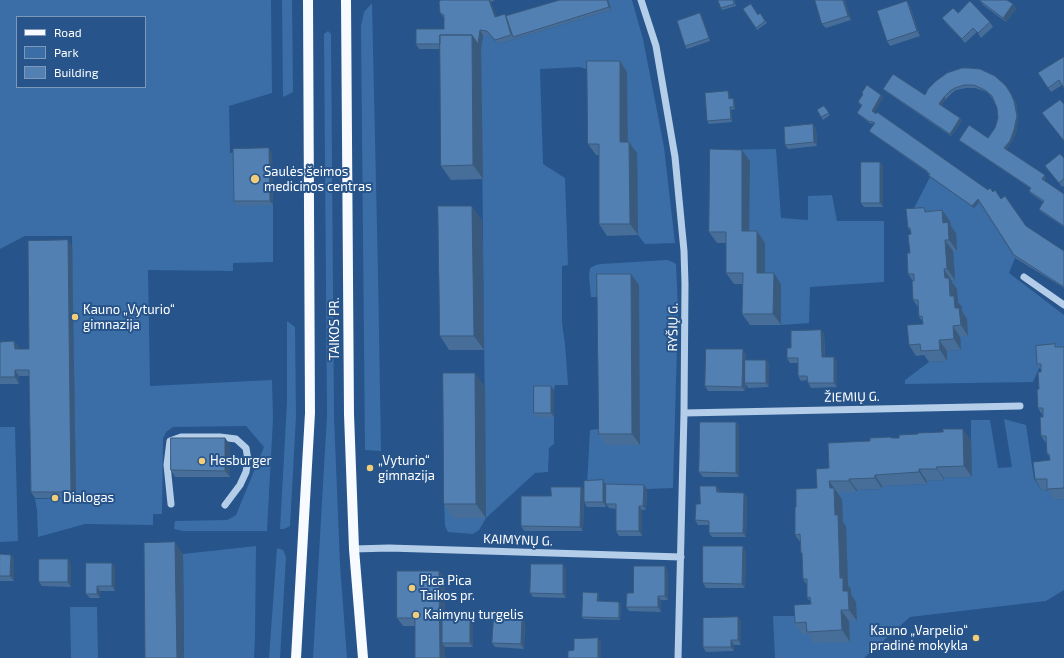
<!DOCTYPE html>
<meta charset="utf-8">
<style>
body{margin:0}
#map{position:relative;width:1064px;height:658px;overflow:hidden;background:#27548a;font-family:"Exo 2",sans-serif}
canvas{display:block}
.legend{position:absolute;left:16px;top:16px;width:130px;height:72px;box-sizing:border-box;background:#27548a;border:1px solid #7d98b9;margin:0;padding:5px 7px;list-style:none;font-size:12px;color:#fff}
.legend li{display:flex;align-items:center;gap:8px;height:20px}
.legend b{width:20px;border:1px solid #7d98b9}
</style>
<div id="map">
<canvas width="1064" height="658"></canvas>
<ul class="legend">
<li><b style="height:5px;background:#f7fafe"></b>Road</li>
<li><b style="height:11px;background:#3b6ea6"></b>Park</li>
<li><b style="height:11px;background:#5380b2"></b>Building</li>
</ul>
</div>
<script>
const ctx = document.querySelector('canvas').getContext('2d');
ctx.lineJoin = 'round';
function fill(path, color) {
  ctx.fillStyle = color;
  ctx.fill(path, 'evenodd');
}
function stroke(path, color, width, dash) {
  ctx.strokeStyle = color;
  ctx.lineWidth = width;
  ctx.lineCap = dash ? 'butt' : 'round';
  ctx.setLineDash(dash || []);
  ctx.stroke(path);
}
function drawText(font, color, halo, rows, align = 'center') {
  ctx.font = font + ' "Exo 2",sans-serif';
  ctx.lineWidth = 4;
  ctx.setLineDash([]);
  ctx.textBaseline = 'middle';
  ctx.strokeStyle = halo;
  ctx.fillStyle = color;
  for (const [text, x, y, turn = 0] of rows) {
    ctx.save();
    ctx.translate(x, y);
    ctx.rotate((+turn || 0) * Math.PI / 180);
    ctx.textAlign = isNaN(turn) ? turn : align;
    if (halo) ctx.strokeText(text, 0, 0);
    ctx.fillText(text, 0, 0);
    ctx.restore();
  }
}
fill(new Path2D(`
 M0,0H271L272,93L229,106L230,153H236L273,205V262L233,263V271L148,270L150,386L272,380L273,419L267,531H183L174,529L175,521L227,520L236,515L264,447L246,426L173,427L166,432L163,439L162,514H153V525L85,524L38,537L37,510L35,499L76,498L72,236H25L0,249ZM17,17H145V87H17Z
 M282,0H292L293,92L283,97Z
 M608,0H632L643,39L664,147L675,243L645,244L638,235L637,153H628L595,72L580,67L540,69L543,164L565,178L568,265L562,266V323L565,344L568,385H555L554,390H537V417H554V444L549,448L548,472L535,473L486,518L479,530L473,534L448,532L445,526L444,501L486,518L481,49L483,35H490L498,44L611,10Z
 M372,3L378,273L381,451L365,450L361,26L364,12Z
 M328,31L331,34L334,416L340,565L347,658H313L327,415L324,34Z
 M776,149L781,218L808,220V196L832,195L837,221H884V282L810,287L809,323L781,325V284H765L749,242L719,150Z
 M930,177L974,208L979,202L1015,258L1009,273L1064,315V359L1044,357L1033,382L905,384V380L929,362L947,361V351L961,350L958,308L952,290V281L955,280L953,251H957L956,234L908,220Z
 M667,260L673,262L676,264L678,310L673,488L647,489L609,488L606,485H587L590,430L606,428L607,445H640L605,297H591L589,276L590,268L596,265L601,264Z
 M287,321L295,327L296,416L290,526L284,529H280L287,402Z
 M1004,419L1026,425L1034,479L1042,491L1054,490L1055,500L1064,499V590L1046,601L910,617L864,658H775L773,616H802L849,621L857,620L851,602V590L848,589L846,527H843L842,500L838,499L837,492H857V490L882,489V486L927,484V481L944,480V478L972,477L971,440V420H990L998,468L1012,467Z
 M0,427H15L18,541L0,542Z
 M256,546L255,637L254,658H184L183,554Z
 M277,548L283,550L286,557L280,658H269Z
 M70,607H97L98,658H71Z`), '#3b6ea6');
stroke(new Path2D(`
 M641,0L656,46L675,157L684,251L685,284L684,413L678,658
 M1024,277L1064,305
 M684,413L1020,406
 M171,504L167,465L170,441L181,437H220L236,439L246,448L248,460L246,472L240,485L225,505
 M354,549L389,548L681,557`), '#b4cde9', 7);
stroke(new Path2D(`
 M346,0L349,414L354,549L363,658
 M296,658L310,413L308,0`), '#f7fafe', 10);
fill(new Path2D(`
 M441,0H495L491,2L496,17L506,16L608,0L611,10L498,44L490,35H483L481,49L483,179L451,180L441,166L440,49H419L416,44L444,29V18L443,17L440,13Z
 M734,0L736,6L722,10L721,8Z
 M815,0H845L851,20L826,28L822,24Z
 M907,1L910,6L920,36L890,46L887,41Z
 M980,1L1013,4L1016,9L1006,22L983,5Z
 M743,9L758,15L760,13L767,23L757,30Z
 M958,13L990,22L993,27L981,38L977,32L965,43L945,22L942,18Z
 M702,16L710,41L687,49L685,46Z
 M1064,57L1062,85L1051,92L1038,73Z
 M620,61L627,72L628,142L637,153L638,235L607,236L599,224V155H596L588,144Z
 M947,73L1012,96L1016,103L1018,118L1016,133L1011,143L1006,150L1046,177L1044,181L1064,194V227L1040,211L1039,209L1043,202L1030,193L1029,191L1030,188L961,142L959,140L988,138L995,128L998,118L997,108L992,98L987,92L975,88H966L956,90L952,93L946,99L941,106L960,118L962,121L951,136L885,91L883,89L925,95Z
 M730,93V98L734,100L735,109L731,110L732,122L709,124L707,121Z
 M862,93L881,95L883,98L874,112L988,190L993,192L1001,199L1026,226L1064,251V288L1015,258L979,202L974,208L930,177L927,172L871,133L869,131L874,124L872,123L871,124L859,115L857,113L862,106L859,104L858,102L863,95Z
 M824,106L830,115L823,120L817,110Z
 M816,129L817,146L788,149L785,145Z
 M272,153L273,205L237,206L234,201Z
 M1064,158V186L1062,187L1045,166Z
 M750,161L749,231L765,243V273L781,284V325H750L742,314L743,284H734L726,273V243H717L709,232Z
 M880,162L883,167V207H864L861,203Z
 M942,210L950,221L951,226L956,233L957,251H953L955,280L952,281V282L957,289L958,302L962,307V312L967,319L968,336L960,337L961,350L947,351V361L929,362L924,355L916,356L909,345L923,324V322L919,317L918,307L913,300V281L908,274L911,233L908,228L927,211Z
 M482,220L484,350H449L440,336Z
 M72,247L76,498H35L31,492L29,376H19V384H0V342L14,341L19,348V349H29Z
 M631,274L639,285L640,445H606L599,434Z
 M824,334L825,357H834L837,361V387L811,388L808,383L807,380L801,381L798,376V363H790L787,358L791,348Z
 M1055,344L1057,347H1064V499L1055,500L1048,490L1042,491L1035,479L1050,460V458L1047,454L1046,443L1041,436L1043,416L1038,408L1041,372V370L1037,364Z
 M746,354V360H766L769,364V387L748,388L746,384L745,391H708L705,386Z
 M485,387L486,518H453L444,504Z
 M554,390V417H537L534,413Z
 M736,422L739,426V477H703L699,472Z
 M891,438L971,440L972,477L944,478V480L927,481V484L882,486V489L857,490V492H837L842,499L843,522L846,526L848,585L851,589V594L856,602L857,621H849L850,642L814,643L808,634H802L795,623L811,604V602L807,598V585L803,579L802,554L801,553L800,542L795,535L796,507L817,488L829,468L870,441Z
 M230,444V477H175L171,470Z
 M603,480L606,485H644L647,489L646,510H642V536H619L616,531V509L609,508L606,504V507H587L584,502Z
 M716,486L720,491V493L747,497L746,537H712L709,533V525H698L695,520L700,504Z
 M581,487L584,491L583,531H524L521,526L551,496Z
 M746,551L745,588H706L703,583Z
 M0,554L11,555L14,559V581H0Z
 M71,564V587L42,586L39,582Z
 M115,567V591H100V598H90L86,594Z
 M566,569V598L533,597L530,593Z
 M439,571L445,579V612L473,617V647H445V658L415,626H403L397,618Z
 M668,571V600H661V612L629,611L626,607L633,593Z
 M599,595V601L619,602L621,604L620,620L584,619L582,617Z
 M738,617L741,621V645H734V651L706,652L703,647Z
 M525,621L524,649L495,647L492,643Z`), '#476e99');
fill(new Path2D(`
 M489,0H490L491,2L498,21L495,17Z
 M607,0H608L611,10L609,7Z
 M843,0H845L851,20L848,16Z
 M907,1L910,6L920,36L917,31Z
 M1013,4L1016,9L1006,22L1003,18Z
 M700,13L702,16L710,41L709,38Z
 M480,30L483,35L481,49L483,179L473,165L472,35Z
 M620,61L627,72L628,153L620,142Z
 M1006,86L1012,96L1016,103L1018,118L1016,133L1011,143L1006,150L1004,148Z
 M728,91L730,93V101L729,99Z
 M881,95L883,98L874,113L872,111Z
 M944,97L946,99L941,107L939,104Z
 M733,98L734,100L735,109L734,107Z
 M730,107L731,110L732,122L731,119Z
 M960,118L962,121L951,136L950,134Z
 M813,124L816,129L817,146L814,142Z
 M629,142L637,153L638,235L630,224Z
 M269,148L272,153L273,205L270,201Z
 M742,150L750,161L749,242L742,231Z
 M880,162L883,167V207L880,203Z
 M1045,175L1046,177L1043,182L1042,179Z
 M978,199L979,202L974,208L972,206Z
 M472,206L482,220L484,350L474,336Z
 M942,210L950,221L951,226L956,233L957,251L949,240L943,223Z
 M757,231L765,243V284L757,273Z
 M68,240L72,247L76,498L71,492Z
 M945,240L953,251L955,280L947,269Z
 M944,269L952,281V282L957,289L958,302L962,307V311L967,319L968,336L961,325L945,278Z
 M774,273L781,284V325L773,314Z
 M631,274L639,285L640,445L632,434Z
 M953,326L960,337L961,350L954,339Z
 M821,330L824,334L825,362L822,357Z
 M939,340L947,351V361L940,350Z
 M14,341L19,348V355L15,349Z
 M743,349L746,354L745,391L742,387Z
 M834,357L837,361V387L834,383Z
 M766,360L769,364V387L766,383Z
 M15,370L19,376V384L15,377Z
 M475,373L485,387L486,518L476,504Z
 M551,386L554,390V417L551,413Z
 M736,422L739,426V477L736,473Z
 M963,429L971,440L972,477L964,466Z
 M225,438L230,444V477L225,471Z
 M936,467L944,478V480L937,469Z
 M919,469L927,481V484L919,472Z
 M875,475L882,486V489L875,478Z
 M849,479L857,490V492L849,481Z
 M603,480L606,485V507L603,502Z
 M829,481L842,499L843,522L846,526L848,585L851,589V594L856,602L857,621L849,610L843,591L840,578L835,515L830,488Z
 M644,485L647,489L646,510L643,506Z
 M716,486L720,491V497L717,492Z
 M581,487L584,491L583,531L580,527Z
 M744,493L747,497L746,537L743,533Z
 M639,506L642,510V536L639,531Z
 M175,542L183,554L184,658H177Z
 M743,546L746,551L745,588L742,584Z
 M11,555L14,559V581L10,576Z
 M68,559L71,564V587L68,582Z
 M112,563L115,567V591L112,586Z
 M563,564L566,569V598L563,594Z
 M665,566L668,571V600L665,596Z
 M439,571L445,579V643H442L445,647V658H440Z
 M97,586L100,591V598L97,594Z
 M598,593L599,595V604L597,601Z
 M658,596L661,600V612L658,607Z
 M619,602L621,604L620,620L619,618Z
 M841,610L849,621L850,642L842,630Z
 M470,612L473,617V647L470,643Z
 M522,617L525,621L524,649L521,644Z
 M738,617L741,621V645L738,640Z
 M598,638L601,642V658H598Z
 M731,640L734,645V651L731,647Z`), '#3a5a7d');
const building = new Path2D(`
 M441,0H489L495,17L505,14L511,35L495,40L487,31L480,30L478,44L472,35H440V44H416V29H444V15L440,13L439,2Z
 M560,0H607L609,7L513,37L506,16Z
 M718,0H733L734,4L721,8Z
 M815,0H843L848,16L822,24Z
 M980,0H1007L1013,4L1003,18L980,1Z
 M907,1L917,31L887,41L877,11Z
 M970,1L990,22L978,33L973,28L962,39L942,18L953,8L958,13Z
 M751,4L758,15L760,13L765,21L756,28L743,9Z
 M700,13L709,38L685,46L677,21Z
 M440,35H472L473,165L441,166Z
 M1064,57V88L1059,80L1048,88L1038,73Z
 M587,61H620V142H629L630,224H599V144H588Z
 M962,68H968L980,69L995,76L1006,86L1011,94L1014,101L1017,116L1014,130L1010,141L1004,148L1045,175L1042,179L1064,194V226L1039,209L1044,201L1029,191L1031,188L959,140L969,125L988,138L995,128L998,118L997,108L992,96L985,90L974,85H964L955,88L950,91L944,97L939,104L960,118L950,134L883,89L893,74L925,95L928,89L936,81L947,73Z
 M867,85L881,95L872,111L876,114L877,112L988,190L990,188L993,192L995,190L1001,199L1005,196L1026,226L1064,251V287L1014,255L978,199L972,206L928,175L930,174L927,172V171L869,131L875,123L871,121L870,122L857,113L862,105L858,102L863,94L862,93Z
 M728,91L729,99L733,98L734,107H730L731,119L707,121L705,93Z
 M1060,100L1064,104V141L1042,113Z
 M824,106L829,113L821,117L817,110Z
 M813,124L814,142L785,145L784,127Z
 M269,148L270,201H234L233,149Z
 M710,149L742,150V231H757V273H774L773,314H742L743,273H726V232H709Z
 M1060,154L1064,158V179L1059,183L1045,166Z
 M861,162H880V203H861Z
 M438,206H472L474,336H440Z
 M924,208L925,212L942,210L943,223L948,222L949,240H945L947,269H944L945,278H949L950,296H954L955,308H959L961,325L953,326L954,339L939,340L940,350L921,351L920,344L909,345L907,325L923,324L922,316L919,317L918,300H913L912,281H914V274H908L907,253H910L908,235L911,234L910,228H908L906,209Z
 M68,240L71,492H31L29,370H15V377H0V342L14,341L15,349H29L28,241Z
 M597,274H631L632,434H599Z
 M821,330L822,357H834V383H808L807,376H798V358H787V348H791V331Z
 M1055,344V347H1064V488L1047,489V479H1035L1033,462L1050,460L1049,454H1047L1046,436H1041L1040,417H1043V408H1038L1037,390L1039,389L1038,372H1041V364H1037L1036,346Z
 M706,349H743L742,387L705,386Z
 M745,360H766V383H745Z
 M443,373H475L476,504H444Z
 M534,386H551V413H534Z
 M700,422H736V473L699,472Z
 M943,429H963L964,466L936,467L937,469H919V472L875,475V478L849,479V481H829L830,488H834L835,515H838L840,578H843V591H848L849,610H841L842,630L807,632L806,622L795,623L794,605L811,604L810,597L807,598V579H803L802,553H801L800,534L795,535V507H796V489L817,488L816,469L829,468L828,443L870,441V438L891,437V438H899V435L918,434V433L943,432Z
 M171,438H225V471L171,470Z
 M603,480V502H584V481Z
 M606,484L644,485L643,506H639V531H616V504H606Z
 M700,486H716L717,492L744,493L743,533H709V521L695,520L696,504H700Z
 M551,487H581L580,527L521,526V496H551Z
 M175,542L177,658H145L144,543Z
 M703,546H743L742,584L703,583Z
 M0,554L11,555L10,576H0Z
 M39,559H68V582H39Z
 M86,563H112V586H97V594H86Z
 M531,564H563V594L530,593Z
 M634,566H665V596H658V607H626L627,593H633Z
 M397,571H439L440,658H415V618H397Z
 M583,592L598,593L597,601L619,602V618L582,617Z
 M470,612V643H442V613Z
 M494,615L522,617L521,644L492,643Z
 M738,617V640H731V647H703V618Z
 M598,638V658H568V651L574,650V639Z`);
fill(building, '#5380b2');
stroke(building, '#3a5a7d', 1);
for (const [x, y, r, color] of [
 [255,179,5,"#f2cd79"],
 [75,317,4,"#f2cd79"],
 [202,461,4,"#f2cd79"],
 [370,468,4,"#f2cd79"],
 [55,498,4,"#f2cd79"],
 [412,588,4,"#f2cd79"],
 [416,615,4,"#f2cd79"],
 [976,638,4,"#f2cd79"]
]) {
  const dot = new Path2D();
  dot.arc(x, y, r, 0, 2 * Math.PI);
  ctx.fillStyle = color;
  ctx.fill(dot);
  stroke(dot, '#27548a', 1.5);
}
drawText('13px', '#fff', '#27548a', [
 ["Saulės šeimos",264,172],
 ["medicinos centras",264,187],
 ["Kauno „Vyturio“",83,310],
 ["gimnazija",83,325],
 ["Hesburger",210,461],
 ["„Vyturio“",378,461],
 ["gimnazija",378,476],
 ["Dialogas",63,498],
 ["Pica Pica",420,581],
 ["Taikos pr.",420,596],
 ["Kaimynų turgelis",424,615],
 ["Kauno „Varpelio“",968,631,"right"],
 ["pradinė mokykla",968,646,"right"]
], 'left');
drawText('13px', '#fff', '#27548a', [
 ["RYŠIŲ G.",673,327,-89],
 ["TAIKOS PR.",335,329,-90],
 ["ŽIEMIŲ G.",852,397,-1],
 ["KAIMYNŲ G.",518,540,2]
]);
</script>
